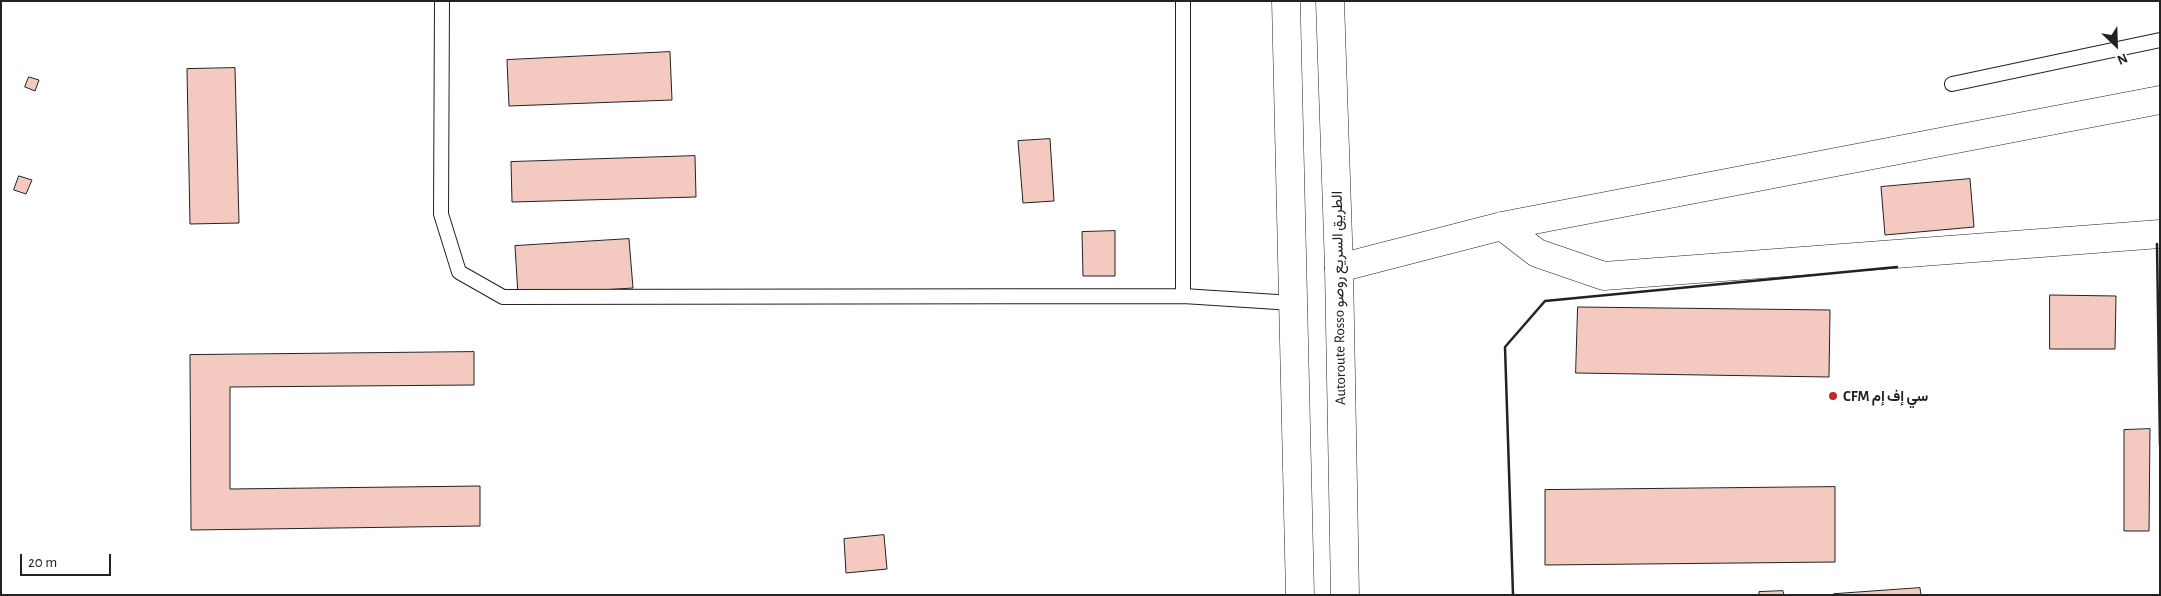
<!DOCTYPE html>
<meta charset="utf-8">
<style>
body{margin:0}
#map{position:relative;width:2161px;height:596px;overflow:hidden;background:#fff;font-family:"Alegreya Sans",sans-serif}
canvas{display:block}
.frame{position:absolute;inset:0;border:2px solid #222;pointer-events:none}
.north{position:absolute;left:2091px;top:20px;width:50px;height:50px;-webkit-text-stroke:4px #fff;paint-order:stroke;rotate:156deg;font-size:14px;font-weight:700;line-height:20px;text-align:center;color:#222}
.north::after{content:'';display:block;margin:auto;width:18px;height:22px;background:#222;clip-path:polygon(50% 0,100% 100%,50% 72%,0 100%)}
.scale{position:absolute;left:20px;top:554px;width:91px;height:22px;box-sizing:border-box;border:2px solid #222;border-top:0;padding-left:6px;font-size:15px;line-height:18px;white-space:nowrap;color:#222;-webkit-text-stroke:4px #fff;paint-order:stroke}
</style>
<div id="map">
<canvas width="2161" height="596"></canvas>
<div class="frame"></div>
<div class="north">N</div>
<div class="scale">20 m</div>
</div>
<script>
const ctx = document.querySelector('canvas').getContext('2d');
ctx.lineJoin = 'round';
function fill(path, color) {
  ctx.fillStyle = color;
  ctx.fill(path, 'evenodd');
}
function stroke(path, color, width, dash) {
  ctx.strokeStyle = color;
  ctx.lineWidth = width;
  ctx.lineCap = dash ? 'butt' : 'round';
  ctx.setLineDash(dash || []);
  ctx.stroke(path);
}
function drawText(font, color, halo, rows, align = 'center') {
  ctx.font = font + ' "Alegreya Sans",Vazirmatn,sans-serif';
  ctx.lineWidth = 4;
  ctx.setLineDash([]);
  ctx.textBaseline = 'middle';
  ctx.strokeStyle = halo;
  ctx.fillStyle = color;
  for (const [text, x, y, turn = 0] of rows) {
    ctx.save();
    ctx.translate(x, y);
    ctx.rotate((+turn || 0) * Math.PI / 180);
    ctx.textAlign = isNaN(turn) ? turn : align;
    if (halo) ctx.strokeText(text, 0, 0);
    ctx.fillText(text, 0, 0);
    ctx.restore();
  }
}
const building = new Path2D(`
 M670,52L672,100L509,106L507,60Z
 M235,68L239,223L190,224L187,69Z
 M29,77L39,80L35,91L25,87Z
 M1050,139L1054,201L1023,203L1018,141Z
 M695,156L696,197L512,202L511,162Z
 M19,176L32,180L26,194L14,190Z
 M1970,179L1974,227L1885,235L1881,187Z
 M1115,231V276H1083L1082,232Z
 M629,239L633,288L518,295L515,246Z
 M2050,295L2116,296L2115,349H2050Z
 M1578,307L1830,310L1829,377L1576,373Z
 M474,352V385L230,387V489L480,486V526L191,530L190,355Z
 M2150,429L2149,531H2124V430Z
 M1835,487V562L1545,565V490Z
 M884,535L887,569L846,573L844,539Z
 M1920,588L1921,595H1835L1834,594Z
 M1783,591L1784,595H1759V592Z`);
fill(building, '#f3c9c0');
stroke(building, '#222', 1);
const service = new Path2D(`
 M442,1L441,214L459,272L503,297L1183,296L1293,303
 M1183,1V296
 M1952,84L2160,40`);
const minor = new Path2D(`
 M1502,226L1537,253L1604,276L2160,234
 M1339,268L1502,226L2160,100`);
const trunk = new Path2D(`
 M1286,1L1300,595
 M1330,1L1339,268L1345,595`);
stroke(service, '#222', 16);
stroke(minor, '#222', 29);
stroke(trunk, '#222', 29);
stroke(service, '#fff', 14);
stroke(minor, '#fff', 28);
stroke(trunk, '#fff', 28);
stroke(new Path2D(`
 M2157,244L2160,445
 M1513,595L1505,347L1545,301L1897,267`), '#222', 2.5);
for (const [x, y, r, color] of [
 [1833,396,5,"#c62828"]
]) {
  const dot = new Path2D();
  dot.arc(x, y, r, 0, 2 * Math.PI);
  ctx.fillStyle = color;
  ctx.fill(dot);
  stroke(dot, '#fff', 2);
}
drawText('15px', '#222', '#fff', [
 ["Autoroute Rosso الطريق السريع روصو",1339,298,-91]
]);
drawText('bold 15px', '#222', '#fff', [
 ["CFM سي إف إم",1843,396]
], 'left');
</script>
